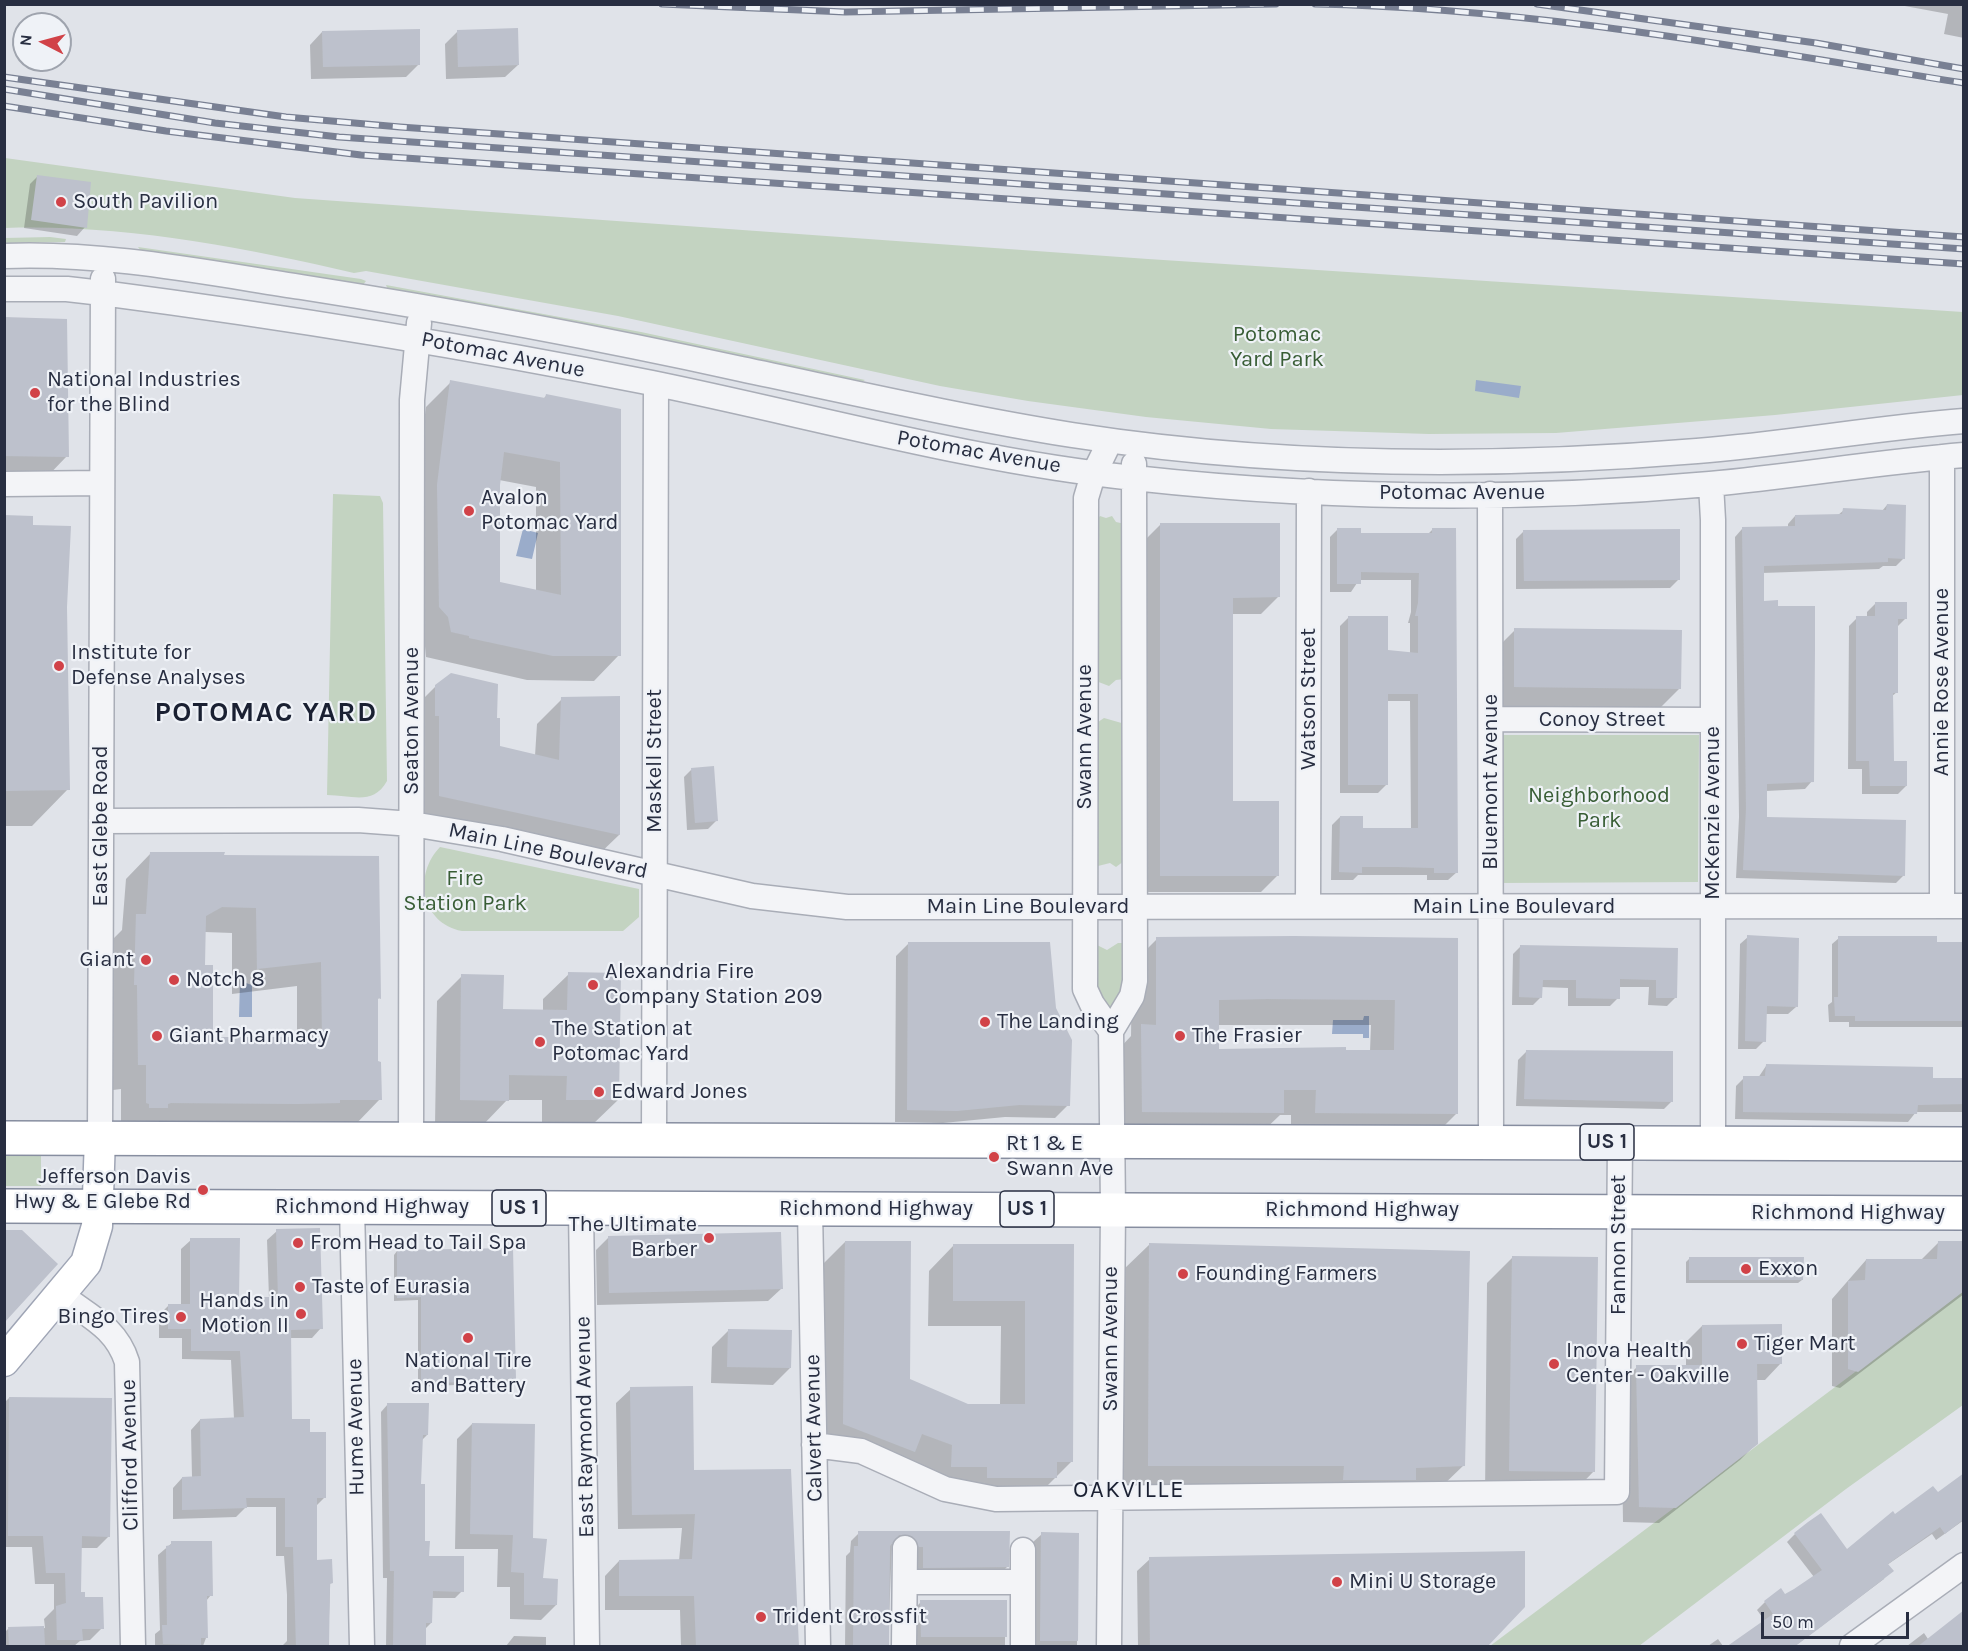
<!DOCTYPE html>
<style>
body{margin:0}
#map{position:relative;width:1968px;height:1651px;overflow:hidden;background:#e0e3e9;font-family:Karla,sans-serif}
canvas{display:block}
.frame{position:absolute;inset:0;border:6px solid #282e41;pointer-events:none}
.north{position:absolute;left:12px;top:12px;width:60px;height:60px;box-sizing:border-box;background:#eff2f7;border:2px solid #9fa4ae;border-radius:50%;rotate:276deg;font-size:16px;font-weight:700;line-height:24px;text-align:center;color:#282e41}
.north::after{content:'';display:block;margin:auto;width:21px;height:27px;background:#d14248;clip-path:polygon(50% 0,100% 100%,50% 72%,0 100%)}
.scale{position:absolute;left:1761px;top:1612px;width:148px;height:27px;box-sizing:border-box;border:3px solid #282e41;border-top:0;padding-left:8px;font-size:18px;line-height:21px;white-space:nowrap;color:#282e41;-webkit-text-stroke:4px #eff2f7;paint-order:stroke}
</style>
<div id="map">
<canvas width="1968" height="1651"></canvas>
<div class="frame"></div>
<div class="north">N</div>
<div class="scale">50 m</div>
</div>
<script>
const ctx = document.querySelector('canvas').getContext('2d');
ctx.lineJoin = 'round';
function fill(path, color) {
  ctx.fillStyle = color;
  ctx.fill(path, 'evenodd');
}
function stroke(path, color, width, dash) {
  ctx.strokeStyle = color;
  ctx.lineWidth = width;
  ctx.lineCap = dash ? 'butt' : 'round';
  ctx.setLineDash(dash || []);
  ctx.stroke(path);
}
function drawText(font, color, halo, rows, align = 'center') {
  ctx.font = font + ' Karla,sans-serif';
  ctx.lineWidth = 4.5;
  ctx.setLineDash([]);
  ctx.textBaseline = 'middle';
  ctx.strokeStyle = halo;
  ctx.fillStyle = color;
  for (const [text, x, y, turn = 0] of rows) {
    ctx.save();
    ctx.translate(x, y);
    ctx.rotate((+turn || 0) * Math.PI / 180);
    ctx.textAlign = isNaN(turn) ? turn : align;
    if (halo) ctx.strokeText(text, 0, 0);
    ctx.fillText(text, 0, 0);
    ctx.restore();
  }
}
fill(new Path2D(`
 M5,158L295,198L1148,259L1963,312V395L1775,415L1556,433L1429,434L1271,429L1146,417L1028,401L940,386L618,316L366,271L354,273C241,247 122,224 5,228Z
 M50,237L66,239L65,242L5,243V238Z
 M138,247L361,279L366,281L362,286L141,251Z
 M386,285L641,332L865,380L860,383L388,290Z
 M333,494L380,496L383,503L387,781C373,806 352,795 327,795Z
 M1100,516L1106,518L1112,516L1116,522L1125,524V679L1116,680L1109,686L1096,681L1095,521Z
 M1104,718L1125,724L1124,861L1116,867L1110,863L1098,866L1093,860L1095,724Z
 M1500,735H1699L1698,882L1500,883Z
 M440,847L639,889V917L623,931H462C421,923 413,875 440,847Z
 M1118,943H1124L1125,986L1111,1010L1090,994L1095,944L1107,950Z
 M5,1149H41V1186H5Z
 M1963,1291V1405L1846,1489L1639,1646H1490Z`), '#c3d3c1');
fill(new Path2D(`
 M1476,380L1521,386L1519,398L1475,391Z
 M523,529L538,533L532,559L516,556Z
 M240,981L252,985V1017H239Z
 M1364,1016H1369V1038H1363V1034H1332L1333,1020H1363Z`), '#9aacca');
fill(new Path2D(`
 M1894,4H1964V38L1944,34L1948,14Z
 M458,31L518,65L505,77L446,79L445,44Z
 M322,32L419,64L406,77L311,79L310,45Z
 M38,176L85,227L77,236L24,228L30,184Z
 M4,319L67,456L42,482L4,481Z
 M451,382L543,399L546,396L619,655L594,681L527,680L426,657L412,511L426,407ZM499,480L536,487V591L499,583Z
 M1887,505L1904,558L1896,566H1883L1879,569L1762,573L1763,602L1776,607L1812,781L1805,789L1766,791L1765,819L1904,875L1896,883L1736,878L1739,817L1735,537L1742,529L1788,528V524L1795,516L1838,515L1844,510L1882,511Z
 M4,517L32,527L65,607L68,789L32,826H4Z
 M1161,524L1278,597L1261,614H1232V803L1278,875L1261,892H1143L1144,541Z
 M1338,529L1359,535L1428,534L1433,529L1457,872L1448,880H1427V875H1358L1353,880H1331L1332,825L1340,817L1362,829H1411L1410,701H1387L1386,785L1378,793H1340V626L1348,618L1387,652L1410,654V623H1408L1411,612V580H1359L1351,592H1330V537Z
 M1524,531L1678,580L1670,588L1516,589V539Z
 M1875,604L1906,618L1898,626L1897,692L1891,697L1892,763L1906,786L1898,794H1862V769H1848L1849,626L1857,618H1867V612Z
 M1515,630L1679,689L1654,714L1489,712L1490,655Z
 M436,686L496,719L499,747L535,756L537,724L562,699L619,698V835L593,860L414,821L410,712Z
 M692,769L716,821L708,829L687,830L684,777Z
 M151,853L223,857L379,998L376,1001L377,1063L380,1099L355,1125L121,1128V1089L113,1090L112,940L122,930L126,879ZM205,932L232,933V994L297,986V1039H212L204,966Z
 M1748,937L1796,1007L1788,1014H1765L1764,1041L1756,1049H1738L1740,944Z
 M1839,938L1964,944V1027H1849V1022H1829L1828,1005L1832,1002V944Z
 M1157,939H1456V1114L1431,1139L1291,1138V1115H1280L1257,1137H1118L1117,1051L1131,1036L1132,964ZM1218,1025H1371L1370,1051L1218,1050Z
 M909,943L1055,1009L1068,1105L1055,1118L1005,1117L943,1123L895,1122L896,956Z
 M1521,946L1676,949L1675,998L1667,1006L1648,1005L1649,987H1619L1618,998L1610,1006H1568V988L1541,987V997L1533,1005H1512L1513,954Z
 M569,974L618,1100L592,1125L542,1124V1100H507L482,1126L435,1125L437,1001L462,976L502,1011H543V999Z
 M1526,1052L1672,1101L1664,1109L1516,1106L1518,1060Z
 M1766,1066L1931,1079H1963L1964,1072V1112H1916L1908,1122L1735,1119L1736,1086L1744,1078H1758Z
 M277,1231L321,1328L312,1338H290L291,1420L308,1433L324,1498L315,1507L316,1561H331L328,1646H282L287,1641V1595L284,1556H276V1507H246L236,1517L173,1519V1488L182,1478H192L191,1430L200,1420L234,1419L231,1360L182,1359V1338H159V1315L169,1305H181V1249L191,1240L237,1299L269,1298L267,1240Z
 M609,1237L781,1289L768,1301L597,1305L596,1250Z
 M845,1242L908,1380L968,1405H1000L1001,1326H928L929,1271L954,1245L1072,1246L1071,1462L1030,1503L889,1476L819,1449L820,1267Z
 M1938,1243H1964V1294L1840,1388L1832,1386V1299L1866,1260H1921Z
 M1150,1244L1464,1465L1438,1490H1123L1124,1269Z
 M397,1251L515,1378L511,1382L418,1387V1300L394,1301V1255Z
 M1512,1258L1594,1471L1569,1497L1485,1496L1487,1283Z
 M1690,1258L1802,1280L1798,1283H1686V1262Z
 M1702,1326L1781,1363L1765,1380H1756L1757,1443L1740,1460L1659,1523L1623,1522L1621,1383L1637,1367L1686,1366V1342Z
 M729,1330L790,1368L773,1385L711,1383L712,1347Z
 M631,1389L693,1472L798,1646H681L680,1610H605V1576L619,1561H679L682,1528L618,1529L616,1403Z
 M9,1398L109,1536L97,1548H80V1594L102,1628L90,1640L80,1641L74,1646H4V1633L8,1629L45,1628L44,1619L54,1609V1584H35L32,1547H4V1403Z
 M388,1404L427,1435L422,1440L420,1486L423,1542L428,1558L462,1591L455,1598H431V1623L425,1629V1646H386L387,1578H383L381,1412Z
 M472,1424L532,1540L541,1580L556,1605L541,1620L510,1619V1587H497L498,1549H455L457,1439Z
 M1964,1475V1520L1936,1540L1932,1534L1887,1565L1884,1579L1795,1646H1729L1765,1621L1757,1610L1765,1602L1781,1590L1785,1596L1814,1577L1787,1542L1795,1534L1847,1551L1895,1516L1937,1494Z
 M1008,1532L1007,1567L999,1575H916L905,1544L892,1543L888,1646H845L846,1556L850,1552L851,1541L859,1533Z
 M1042,1534H1077V1646H1033V1542Z
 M172,1543L211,1595L206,1601V1638L203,1646H155V1634L160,1630L158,1555Z
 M1150,1559L1485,1646H1138L1137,1571Z
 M1005,1601V1646H912L913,1610L921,1602Z
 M1924,1633L1928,1639L1964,1646H1907Z
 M514,1636L546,1637V1646H506Z
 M1718,1639L1723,1646H1708Z`), '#0003');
fill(new Path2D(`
 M518,28L519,65L458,67L457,30Z
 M420,29V65L323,67L322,31Z
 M37,175L91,182L87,228L31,220Z
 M4,317L67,319L69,457L4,456Z
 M450,380L545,398L546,394L621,409V656H553L469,638V636L451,632L448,617L439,607L437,485ZM504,452L560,462L561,595L500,582V485Z
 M1887,504L1906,505L1905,559L1888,558V562L1764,566V601L1778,600V606H1815V649L1814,782L1767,784V817L1906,820L1905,876L1743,870L1746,809L1742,527L1795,526V515L1842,514L1843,508L1886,510Z
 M4,515L33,516V525L71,526L67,607L70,790L4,791Z
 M1160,523H1280V597L1233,598V801H1279V876H1160Z
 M1337,528H1361V533H1432V528H1456L1458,873H1434V868L1398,867H1362V873L1339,872L1340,816H1363V828H1418V694H1388V785H1348V616H1388V650L1418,653V616H1415L1418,603L1419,573L1361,572V584H1337Z
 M1680,529V580L1524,581L1523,530Z
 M1875,602H1907V619H1898V693H1893L1894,761H1907V786H1870L1869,761H1856V616H1875Z
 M1514,628L1682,630L1681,689L1514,687Z
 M451,673L498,684L497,718H500V746L559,760L561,697L620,696V835L439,796V716H435V685Z
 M714,766L718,821L695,823L691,768Z
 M150,852H225L224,855L379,856L381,999L378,998V1061L381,1062L382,1100H340V1103L297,1104L171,1103L168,1104V1108H149V1104L146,1103V1065H138L137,985H134L136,914H146ZM222,907L256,908L257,969L321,962L322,1037H213V965H205L206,916Z
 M1747,935L1799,938L1798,1007L1767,1006L1766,1042L1745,1041Z
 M1294,936L1458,938V1114L1315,1113L1316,1090H1284V1113L1142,1112L1141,1024L1156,1025V937ZM1268,999L1395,1000L1394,1050H1346V1047L1219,1049V1000Z
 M1838,936H1937V942H1964V1021H1855V1016H1835L1834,997H1838Z
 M908,942H1050L1056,1008L1072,1040L1070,1106L1019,1105L957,1111L907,1110Z
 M1520,945L1678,948L1677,998H1656V980L1620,979V999L1576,998V980H1543L1542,998L1519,997Z
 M568,972L621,973L619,1100H566L567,1076L509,1075V1101L460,1100L461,974L504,975L503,1009L567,1010Z
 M1526,1050L1673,1051V1102L1524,1099Z
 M1766,1064L1933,1067V1078H1964V1104L1918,1105L1917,1114L1743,1112V1076H1765Z
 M320,1228L323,1329L291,1330L292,1419H310V1432H326V1498H317V1560L332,1559L333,1583L330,1584L329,1647H296L293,1547H285V1498H246L247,1508L182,1510V1477L201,1476L200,1419L244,1417L240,1351H191V1329H168V1304H190V1238H240L239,1297H278L276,1229Z
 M4,1230H22L58,1264L4,1323Z
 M781,1232L783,1289L609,1293L608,1236Z
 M845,1241H911L910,1379L968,1404H1025V1301H953V1244H1074L1073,1462H1057V1478H987V1467H951L952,1445L922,1434L915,1452L843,1424Z
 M1938,1241H1964V1291L1858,1372L1848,1369V1281L1865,1280L1866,1259H1937Z
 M1149,1243L1470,1251L1465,1466L1416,1468V1480H1343L1344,1466H1148Z
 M513,1248L516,1379L421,1384V1297L397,1298V1250Z
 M1512,1256L1598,1257L1595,1472L1509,1471Z
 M1689,1257H1804L1803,1280H1689Z
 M1782,1324V1364H1757L1758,1444L1676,1508L1639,1507L1636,1365H1702V1325Z
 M728,1329L792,1330L791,1368L727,1367Z
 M693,1386L694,1470L791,1469L799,1647H696L694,1596H619V1560L692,1559L695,1514L632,1515L630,1387Z
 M9,1397L112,1398L110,1537L82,1536L81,1592H85V1597H103L104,1629H82L83,1640H57L56,1606L66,1603L65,1573H46L43,1536H8Z
 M387,1403H429L428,1435H423L421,1484H425V1541H430L429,1556H464V1592L433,1591L432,1623H426V1647H393L394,1571H390Z
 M472,1423L535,1424L533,1538L547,1539L543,1578L558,1579L557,1605H524V1573L511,1572L513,1535L470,1534Z
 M1964,1473V1519L1945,1534L1940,1527L1888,1564L1894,1571L1821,1627L1794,1647H1726L1773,1614L1764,1601L1781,1588L1785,1594L1794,1589L1822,1570L1794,1533L1808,1522L1821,1513L1847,1549L1893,1511L1895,1514L1933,1486L1938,1492Z
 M858,1531H1010L1009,1567L923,1568V1547H919L912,1536L899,1535L890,1546L889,1646H853L854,1546H858Z
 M1041,1532L1079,1533L1078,1641H1040Z
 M171,1541H212L213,1596H207L208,1638H201V1645L163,1644L162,1625H167L166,1546L171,1545Z
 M1525,1551V1607L1487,1647H1150L1149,1557Z
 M920,1600H1007V1637H921Z
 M1964,1610V1647H1917Z
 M44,1626L45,1646H9L8,1627Z`), '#bdc1cc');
const minor = new Path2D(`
 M4,256C103,252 203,272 301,287C448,310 595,337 741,369C851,392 960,417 1072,435C1278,467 1490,468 1697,451C1786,444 1874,428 1964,421
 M4,289H67L102,293C286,317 470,347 652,383C813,416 971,461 1134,478C1325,499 1519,501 1710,484C1795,476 1879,462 1964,455
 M1110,441L1092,478L1086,498L1085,989L1092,1004L1111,1031
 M4,484L102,483
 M1711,484L1713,520V1142
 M1490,494L1491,1141
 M1491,719L1713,720
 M101,821L358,820L412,824L502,839L752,896L847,907L1964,906
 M1308,906L1309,491
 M1942,906V457
 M100,1137L103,279
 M411,1137L412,400L419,323
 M654,1138L656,384
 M352,1207L362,1646
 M581,1208L587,1646
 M810,1209L818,1646
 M61,1295C88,1316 116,1327 127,1362L133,1646
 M814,1445L861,1451L945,1489L996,1499L1617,1492L1620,1142
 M905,1582H1023
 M904,1646L905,1548
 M1023,1646V1550
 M1109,1646L1113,1209L1111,1031L1132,996L1135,981L1134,464
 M1852,1646L1964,1565`);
const major = new Path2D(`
 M4,1361L86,1263L97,1226L100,1137`);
const highway = new Path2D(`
 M4,1138L1964,1144
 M4,1206L1964,1213`);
stroke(minor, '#a9adb7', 27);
stroke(major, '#9fa5b5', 33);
stroke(highway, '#878ea0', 36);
stroke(minor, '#f3f4f7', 24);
stroke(major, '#fff', 30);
stroke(highway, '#fff', 33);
const rail = new Path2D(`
 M662,4L845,12L1276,4
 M1315,4C1533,8 1749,49 1964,83
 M1537,4L1816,43L1964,69
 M4,77L286,117L400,127L1964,237
 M4,89L215,123L339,137L1964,249
 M4,106L166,131L361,155L1964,264`);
stroke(rail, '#798093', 7);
stroke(rail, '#eff2f7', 4.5, [14]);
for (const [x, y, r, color] of [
 [61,202,6,"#d14248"],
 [35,393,6,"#d14248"],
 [469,511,6,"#d14248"],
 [59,666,6,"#d14248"],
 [146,960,6,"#d14248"],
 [174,980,6,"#d14248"],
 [593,985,6,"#d14248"],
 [985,1022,6,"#d14248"],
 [157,1036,6,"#d14248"],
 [1180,1036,6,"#d14248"],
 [540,1042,6,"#d14248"],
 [599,1092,6,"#d14248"],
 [994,1157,6,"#d14248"],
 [203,1190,6,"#d14248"],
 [709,1238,6,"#d14248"],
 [298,1243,6,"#d14248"],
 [1746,1269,6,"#d14248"],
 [1183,1274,6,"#d14248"],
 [300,1287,6,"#d14248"],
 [301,1314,6,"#d14248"],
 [181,1317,6,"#d14248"],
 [468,1338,6,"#d14248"],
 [1742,1344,6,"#d14248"],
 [1554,1364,6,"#d14248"],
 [1337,1582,6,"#d14248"],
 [761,1617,6,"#d14248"]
]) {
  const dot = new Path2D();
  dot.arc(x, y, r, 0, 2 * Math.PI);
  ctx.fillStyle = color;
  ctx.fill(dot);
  stroke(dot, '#eff2f7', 2);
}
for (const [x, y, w] of [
 [1607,1142,54],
 [519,1208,54],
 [1027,1209,54]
]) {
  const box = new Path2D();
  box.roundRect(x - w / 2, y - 18, w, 36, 4.5);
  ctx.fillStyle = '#eff2f7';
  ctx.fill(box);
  stroke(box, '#282e41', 1.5);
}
drawText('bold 21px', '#282e41', null, [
 ["US 1",1607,1142],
 ["US 1",519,1208],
 ["US 1",1027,1209]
]);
drawText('22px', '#282e41', '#eff2f7', [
 ["South Pavilion",73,202],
 ["National Industries",47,380],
 ["for the Blind",47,405],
 ["Avalon",481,498],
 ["Potomac Yard",481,523],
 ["Institute for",71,653],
 ["Defense Analyses",71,678],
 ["Giant",134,960,"right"],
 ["Alexandria Fire",605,972],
 ["Company Station 209",605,997],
 ["Notch 8",186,980],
 ["The Landing",997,1022],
 ["The Station at",552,1029],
 ["Potomac Yard",552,1054],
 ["Giant Pharmacy",169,1036],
 ["The Frasier",1192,1036],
 ["Edward Jones",611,1092],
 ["Rt 1 & E",1006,1144],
 ["Swann Ave",1006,1169],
 ["Jefferson Davis",191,1177,"right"],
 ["Hwy & E Glebe Rd",191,1202,"right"],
 ["The Ultimate",697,1225,"right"],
 ["Barber",697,1250,"right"],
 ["From Head to Tail Spa",310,1243],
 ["Exxon",1758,1269],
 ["Founding Farmers",1195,1274],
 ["Taste of Eurasia",312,1287],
 ["Hands in",289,1301,"right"],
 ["Motion II",289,1326,"right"],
 ["Bingo Tires",169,1317,"right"],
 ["Tiger Mart",1754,1344],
 ["Inova Health",1566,1351],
 ["Center - Oakville",1566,1376],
 ["National Tire",468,1361,"center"],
 ["and Battery",468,1386,"center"],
 ["Mini U Storage",1349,1582],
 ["Trident Crossfit",773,1617]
], 'left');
drawText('22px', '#385d35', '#eff2f7', [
 ["Potomac",1277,335],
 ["Yard Park",1277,360],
 ["Neighborhood",1599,796],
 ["Park",1599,821],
 ["Fire",465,879],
 ["Station Park",465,904]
]);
drawText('22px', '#282e41', '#eff2f7', [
 ["Potomac Avenue",503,355,11],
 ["Potomac Avenue",979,452,10],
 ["Potomac Avenue",1462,493],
 ["Annie Rose Avenue",1942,682,-90],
 ["Watson Street",1309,699,-90],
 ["Conoy Street",1602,720],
 ["Seaton Avenue",412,721,-90],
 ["Swann Avenue",1085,737,-90],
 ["Maskell Street",655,761,-90],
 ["Bluemont Avenue",1491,782,-90],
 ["McKenzie Avenue",1713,813,-90],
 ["East Glebe Road",101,826,-90],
 ["Main Line Boulevard",548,851,12],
 ["Main Line Boulevard",1028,907],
 ["Main Line Boulevard",1514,907],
 ["Richmond Highway",372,1207],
 ["Richmond Highway",876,1209],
 ["Richmond Highway",1362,1210],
 ["Richmond Highway",1848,1213],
 ["Fannon Street",1619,1245,-90],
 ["Swann Avenue",1111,1339,-90],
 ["Hume Avenue",356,1427,-91],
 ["East Raymond Avenue",585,1427,-91],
 ["Calvert Avenue",814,1428,-91],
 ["Clifford Avenue",130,1455,-91]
]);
ctx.letterSpacing = '1.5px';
drawText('24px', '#1a2032', '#eff2f7', [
 ["OAKVILLE",1129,1490]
]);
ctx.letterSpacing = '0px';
ctx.letterSpacing = '1.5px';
drawText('bold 28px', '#1a2032', '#eff2f7', [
 ["POTOMAC YARD",266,713]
]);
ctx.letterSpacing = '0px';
</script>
